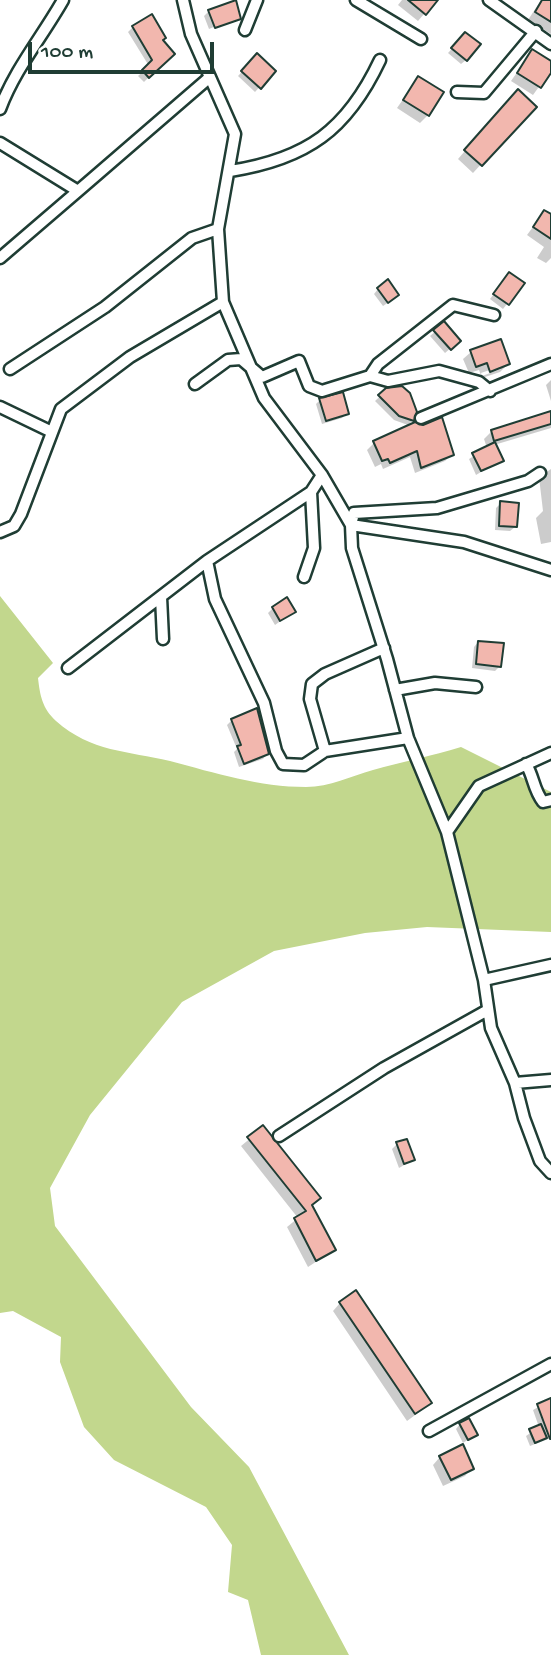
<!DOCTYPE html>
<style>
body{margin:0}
#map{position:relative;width:551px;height:1655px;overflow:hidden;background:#fff;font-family:"Gochi Hand",sans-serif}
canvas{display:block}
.scale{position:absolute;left:28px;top:42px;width:186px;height:32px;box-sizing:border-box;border:4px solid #1f3d34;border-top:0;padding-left:9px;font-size:21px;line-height:24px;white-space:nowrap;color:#1f3d34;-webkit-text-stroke:5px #fff;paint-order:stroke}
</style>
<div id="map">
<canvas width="551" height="1655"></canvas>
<div class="scale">100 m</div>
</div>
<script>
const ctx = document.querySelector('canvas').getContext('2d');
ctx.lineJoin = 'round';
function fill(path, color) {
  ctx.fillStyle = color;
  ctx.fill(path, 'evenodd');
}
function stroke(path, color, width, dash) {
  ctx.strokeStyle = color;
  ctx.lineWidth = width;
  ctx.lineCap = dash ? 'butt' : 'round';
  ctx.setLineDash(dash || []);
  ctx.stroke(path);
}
fill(new Path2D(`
 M0,596L53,663L38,678C40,695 42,708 56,721C91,752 128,751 170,761C215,773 260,787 306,787C330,787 351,776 373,770C402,762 432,756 461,747L551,792V932L427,927L365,933L274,951L182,1002L90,1115L50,1188L55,1226L191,1407L249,1467L349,1655H261L248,1600L228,1592L232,1545L206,1507L114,1460L84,1427L60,1362L61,1337L13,1311L0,1313Z`), '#c2d78d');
fill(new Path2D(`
 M402,0H436L418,21L398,5Z
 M541,0H551V34L528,20Z
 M209,11L237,17L209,29L204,16Z
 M133,27L161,41L173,53L144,82L138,76L149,66L128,32Z
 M461,39L466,60L461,64L448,53Z
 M532,51L551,63V70L533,95L511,81Z
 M257,56L274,71L255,92L238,76Z
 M418,78L428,115L420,123L397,108Z
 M510,99L534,107L473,173L458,159Z
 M544,212L551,216V258L546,263L537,258L544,247L527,235Z
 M505,279L523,284L503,309L490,299Z
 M378,289L392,300L383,306L374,294Z
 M444,324L459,341L445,353L430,336Z
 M471,352L508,364L500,372L482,378L479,370L469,373L463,359ZM501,366V369L482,376L481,373Z
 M551,380V401L546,385Z
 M387,390L413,420L408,425L394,420L375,401Z
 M320,400L347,414L342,418L322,424L316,404Z
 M551,413V428L494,445L501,460L476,475L469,459L487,448L484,439L492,431Z
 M374,443L452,454L445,461L415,473L410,457L383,469L381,464L375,467L367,450Z
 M551,469V542L541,544L536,518L543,511L539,477Z
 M501,503L515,527L510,531L495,530L496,508Z
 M273,608L293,612L275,625L268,613Z
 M478,642L500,666L495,671L472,668L474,647Z
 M232,720L267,754L263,759L239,767L234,752L237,749L227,725Z
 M263,1128L334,1250L308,1267L287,1227L298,1218L241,1146Z
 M397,1144L413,1160L399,1168L392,1149Z
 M340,1303L430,1403L422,1410L407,1421L333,1311Z
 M551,1400V1438L530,1446L526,1436L539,1427L533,1410Z
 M460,1424L475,1435L463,1443L456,1429Z
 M440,1457L472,1468L465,1476L443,1486L433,1465Z`), '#0003');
const building = new Path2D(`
 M236,0L241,19L215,28L208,10Z
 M408,0H438L426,15Z
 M542,0H551V22L535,12Z
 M152,14L166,38L163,40L175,54L149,78L142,70L152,60L132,26Z
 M465,32L481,44L467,61L451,48Z
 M532,49L551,61V73L541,88L517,73Z
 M257,53L276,71L261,89L241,71Z
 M418,76L444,92L429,116L403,100Z
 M518,89L537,107L482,166L464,150Z
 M544,210L551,214V239L533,227Z
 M509,272L525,283L509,305L493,294Z
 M388,279L399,295L388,303L377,288Z
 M444,321L461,341L451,350L433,330Z
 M501,339L510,364L490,372L487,363L476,367L470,350Z
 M402,386L410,393L417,412L414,421L399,416L378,395L386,388Z
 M343,392L349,414L326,421L319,398Z
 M551,411V424L494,441L491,430Z
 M442,417L454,455L421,468L417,451L390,463L388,459L382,461L373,441L415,422L423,425Z
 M495,442L504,461L481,471L472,453Z
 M500,501L519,503L517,527L499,526Z
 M287,597L296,612L280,621L272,607Z
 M478,641L504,643L501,667L476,664Z
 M257,708L269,754L244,764L237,746L241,745L231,719Z
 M263,1125L321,1198L312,1205L336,1250L316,1261L294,1218L306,1211L247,1137Z
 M407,1139L415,1160L404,1164L396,1142Z
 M356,1290L432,1403L415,1414L339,1302Z
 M551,1398V1439H550L537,1404Z
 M469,1418L478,1435L468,1440L459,1423Z
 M541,1424L547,1438L535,1443L529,1429Z
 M463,1444L474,1469L451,1480L439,1456Z`);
fill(building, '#f2b7ae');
stroke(building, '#1f3d34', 2);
const minor = new Path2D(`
 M183,0L191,34L235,134L218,229L223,302L264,398L322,475L351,525L352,548L387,659L408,738L447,832L484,980L491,1028L515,1083L524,1118L540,1161L551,1173
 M356,0L421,39
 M489,0L551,44
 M245,30L257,0
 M457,92L484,93L536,31
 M0,109C15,69 42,37 63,0
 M0,143L78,191L210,77
 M230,171C307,159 347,130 380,60
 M0,258L78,191
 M10,369L105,307L192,238L218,229
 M370,376L378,364L453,305L494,315
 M195,384L228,360L241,359L262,377L299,361L309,386L322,391L370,376L388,381L439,371L479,382L490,391
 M0,407L52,432
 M421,418L551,364
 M540,473L528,481L437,508L354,513L351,525L464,542L551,570
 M0,532L14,526L21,514L61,409L130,357L223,302
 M207,561L215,599L264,703L276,751L283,764L304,765L325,751L310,699L312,684L325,674L384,648
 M304,577L314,548L311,492
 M161,597L163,639
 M68,668L207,561L311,492L322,475
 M395,690L435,683L476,687
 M325,751L408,738
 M526,764C534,777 533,789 543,802L551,800
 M447,832L479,786L551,753
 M484,980L551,965
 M515,1083L551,1080
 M279,1136L384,1068L486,1011
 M429,1431L551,1364`);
stroke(minor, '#1f3d34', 15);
stroke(minor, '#fff', 10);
</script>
